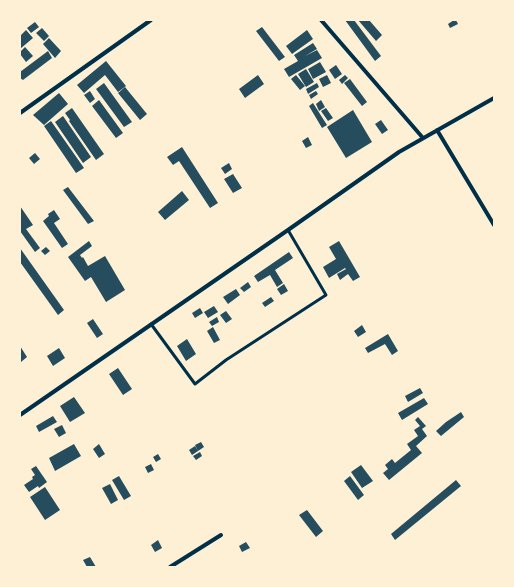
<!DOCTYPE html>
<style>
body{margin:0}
#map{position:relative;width:514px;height:587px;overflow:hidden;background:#fdf0d5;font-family:"Noto Serif",serif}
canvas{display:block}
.frame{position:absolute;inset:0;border:21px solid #fdf0d5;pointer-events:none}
</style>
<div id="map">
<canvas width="514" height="587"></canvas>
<div class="frame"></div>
</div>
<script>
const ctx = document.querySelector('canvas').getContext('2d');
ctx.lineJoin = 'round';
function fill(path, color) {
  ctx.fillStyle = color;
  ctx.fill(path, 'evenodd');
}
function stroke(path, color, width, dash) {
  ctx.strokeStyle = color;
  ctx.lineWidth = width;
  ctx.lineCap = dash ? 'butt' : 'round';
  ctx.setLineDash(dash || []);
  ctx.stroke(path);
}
fill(new Path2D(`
 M345,20H354L381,56L375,61Z
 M358,20H369L382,35L376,41Z
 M454,20H456L458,24L450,28L448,24Z
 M35,22L39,27L31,33L27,28Z
 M262,27L285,57L279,61L256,31Z
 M42,28L49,36L44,41L36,33Z
 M26,30L33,38L20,49V36Z
 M307,30L313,39L292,54L286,46Z
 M49,38L61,51L55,58L43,44Z
 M313,43L317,49L305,56L317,50L322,58L289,77L284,69L298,61L294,55Z
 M25,47L33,56L26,62L20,54V52Z
 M48,51L52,58L23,80L20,78V72Z
 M106,61L126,86L118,92L105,75L84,93L77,85Z
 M320,62L326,72L313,79L308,69Z
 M336,65L342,74L335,79L329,70Z
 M306,69L314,82L306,87L298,74Z
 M258,75L264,84L245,98L239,89Z
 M296,75L305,86L300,90L291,79Z
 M327,75L331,83L323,87L319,79Z
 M345,75L348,78L342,84L339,80Z
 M350,79L367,102L362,106L344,83Z
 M104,83L132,122L124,127L96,89Z
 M317,83L319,87L308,94L306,89Z
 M125,87L147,114L140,120L118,93Z
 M90,91L95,99L90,103L84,95Z
 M316,91L318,94L311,99L309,95Z
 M59,93L68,104L44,125L33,115Z
 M99,100L123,133L116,138L92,106Z
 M321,100L325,107L319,111L316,104Z
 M313,103L327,125L322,128L309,106Z
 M72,108L104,154L96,160L69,121L70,120L65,113Z
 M326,108L333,118L328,121L321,111Z
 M353,110L372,142L346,158L327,127Z
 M63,116L91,157L83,163L55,122Z
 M381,120L388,130L382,134L375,124Z
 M51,121L84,168L76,173L44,126Z
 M308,137L312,145L306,148L302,141Z
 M182,147L218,203L210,208L179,161L173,165L167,157Z
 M35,153L40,159L34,164L29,158Z
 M229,163L232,169L225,174L221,168Z
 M233,174L242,188L233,193L224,179Z
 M68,187L94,221L88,224L63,190Z
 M182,191L189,200L165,220L158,212Z
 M20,206L33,225L26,229L40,248L35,252L20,231Z
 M54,210L60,219L54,223L68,244L62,248L43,221L49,216L48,214Z
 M89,241L92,246L80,255L82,258L83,257L88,266L105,256L125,290L106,302L91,277L85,281L68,257Z
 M339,241L360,277L353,281L348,274L340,280L337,274L346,269L345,268L329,278L323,267L336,259L329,247Z
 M46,247L50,251L45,255L41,251Z
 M20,248L64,310L58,315L20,262Z
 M289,252L293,258L275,270L283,283L277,287L270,275L258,282L254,276Z
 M248,282L251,287L244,292L240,288Z
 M284,284L288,291L281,295L277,289Z
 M236,289L240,295L228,304L223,297Z
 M271,297L274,301L265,307L262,303Z
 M214,306L218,312L208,318L204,312Z
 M200,308L203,313L195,318L192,313Z
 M226,311L232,319L226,323L220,315Z
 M217,317L219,322L212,326L209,322Z
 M93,319L103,334L97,338L87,323Z
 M362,325L366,332L358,337L354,331Z
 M213,327L220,340L214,343L207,331Z
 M388,334L398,351L392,355L385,344L368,353L365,348Z
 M187,339L196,354L186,361L177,346Z
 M20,346L27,357L21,362L20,361Z
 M59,348L65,358L53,366L47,356Z
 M118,368L132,389L123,395L109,374Z
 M420,388L423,393L408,402L405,396Z
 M74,397L85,413L70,422L60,406Z
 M424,398L428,404L402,420L398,413Z
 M461,412L464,417L441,436L436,431L446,422Z
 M53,416L57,422L39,432L36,426Z
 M418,417L426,426L422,429L427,436L416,446L422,453L389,480L383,473L388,469L385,465L392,459L395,463L411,450L407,444L418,436L414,430L420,426L415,420Z
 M62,425L66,433L59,437L54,429Z
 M201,442L204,447L198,451L195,445Z
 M74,444L81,456L55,471L49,458Z
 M99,444L105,454L99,458L93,449Z
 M195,446L198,451L192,455L189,450Z
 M200,452L202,456L196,460L193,456Z
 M158,454L161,459L156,462L153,457Z
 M151,464L154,470L148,473L145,467Z
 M361,465L373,481L362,488L351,472Z
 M36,466L47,482L39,488L38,486L29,492L24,485L33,479L32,477L35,475L31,469Z
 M119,476L131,496L124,500L112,480Z
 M350,476L364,495L358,500L344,481Z
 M456,480L461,486L395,540L391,534Z
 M110,484L118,500L111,504L102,488Z
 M45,487L60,510L45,520L30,497Z
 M307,510L323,531L316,537L299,515Z
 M158,540L162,548L155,552L151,545Z
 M246,542L250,548L242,552L239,546Z
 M90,557L96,567H87L83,560Z`), '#264d5e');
stroke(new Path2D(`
 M151,324L195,384L226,360L326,295L288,230`), '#003049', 3);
stroke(new Path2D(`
 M321,20L423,138
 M20,113L151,20
 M437,130L494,225
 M20,415L288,230L399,152L494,98
 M170,567L221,535`), '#003049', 4);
</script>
